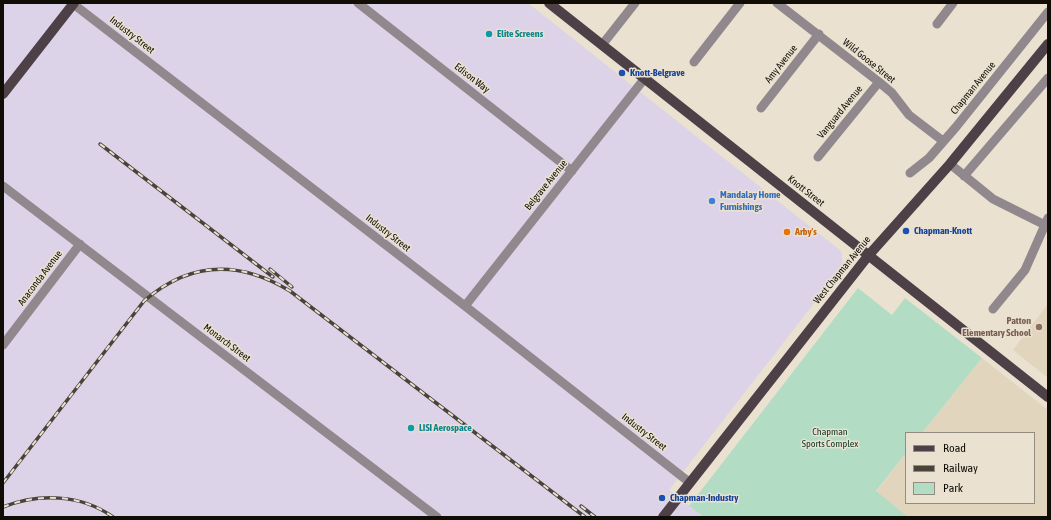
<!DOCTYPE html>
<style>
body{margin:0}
#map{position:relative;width:1051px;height:520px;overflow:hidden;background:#eae1d0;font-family:"Asap Condensed",sans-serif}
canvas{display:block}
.frame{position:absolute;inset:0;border:4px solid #100d07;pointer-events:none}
.legend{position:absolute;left:905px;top:432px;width:130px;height:72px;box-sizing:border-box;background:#eae1d0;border:1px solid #938c80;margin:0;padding:5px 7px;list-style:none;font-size:12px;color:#100d07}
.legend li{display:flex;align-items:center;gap:8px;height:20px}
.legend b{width:20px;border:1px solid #938c80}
</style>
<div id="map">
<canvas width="1051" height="520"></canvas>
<div class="frame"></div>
<ul class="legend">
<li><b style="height:5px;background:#4d4047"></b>Road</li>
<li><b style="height:5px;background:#49443b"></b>Railway</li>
<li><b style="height:11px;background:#b3dcc4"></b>Park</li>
</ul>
</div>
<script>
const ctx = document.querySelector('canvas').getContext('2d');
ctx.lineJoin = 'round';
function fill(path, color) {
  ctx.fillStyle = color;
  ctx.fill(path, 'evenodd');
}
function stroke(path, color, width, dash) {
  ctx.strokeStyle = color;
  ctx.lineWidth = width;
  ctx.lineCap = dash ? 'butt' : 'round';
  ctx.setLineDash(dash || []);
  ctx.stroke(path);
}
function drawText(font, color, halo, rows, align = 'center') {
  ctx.font = font + ' "Asap Condensed",sans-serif';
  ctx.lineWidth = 3;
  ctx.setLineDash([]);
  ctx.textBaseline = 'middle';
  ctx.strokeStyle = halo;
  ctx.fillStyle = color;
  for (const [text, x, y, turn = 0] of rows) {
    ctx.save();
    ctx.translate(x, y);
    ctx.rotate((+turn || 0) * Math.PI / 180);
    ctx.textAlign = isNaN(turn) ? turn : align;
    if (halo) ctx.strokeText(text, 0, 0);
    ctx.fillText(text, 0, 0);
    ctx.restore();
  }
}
fill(new Path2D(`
 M3,3H528L841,251L843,266L669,490L704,517H3Z`), '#ddd3e8');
fill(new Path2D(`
 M1048,304V378L1013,350Z
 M982,358L1048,410V517H908L876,492L906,453V503H1034V433H922Z`), '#e1d5bd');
fill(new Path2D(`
 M858,288L892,315L905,298L982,358L922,433H906V453L876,491L908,517H704L689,506Z`), '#b3dcc4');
stroke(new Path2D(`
 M72,3L465,306L689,482
 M358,3L572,171
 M777,3L879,82L892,93L909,115L943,141
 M937,24L953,3
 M602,45L635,3
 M694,62L740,3
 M761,108L819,34
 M818,157L879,82
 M950,164L993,199L1045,225
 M910,173L929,158L956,127L1048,12
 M964,176L1048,78
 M3,186L437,517
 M465,306L645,78
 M993,309L1025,270L1048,218
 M3,345L80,244`), '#90888c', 9);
stroke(new Path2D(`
 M549,3L1048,397
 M3,94L74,3
 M663,517L868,256L950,164L1048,44`), '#4d4047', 10);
const rail = new Path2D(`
 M100,144L273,277
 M270,269L292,287
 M3,483L144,301C190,261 239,260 290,291L585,517
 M581,506L595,517
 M3,507C39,493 81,494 113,517`);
stroke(rail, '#49443b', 3.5);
stroke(rail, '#eae1d0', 2, [6]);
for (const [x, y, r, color] of [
 [489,34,4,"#0f9aa8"],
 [622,73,4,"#1a4fb4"],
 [712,201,4,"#3f7fe0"],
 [906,231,4,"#1a4fb4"],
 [787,232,4,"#e8710a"],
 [1039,327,4,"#8d6e63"],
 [411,428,4,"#0f9aa8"],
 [662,498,4,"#1a4fb4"]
]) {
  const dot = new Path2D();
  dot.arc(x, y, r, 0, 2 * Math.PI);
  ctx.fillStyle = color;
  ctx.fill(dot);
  stroke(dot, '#eae1d0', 1.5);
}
drawText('bold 10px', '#0d838f', '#eae1d0', [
 ["Elite Screens",497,34],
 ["LISI Aerospace",419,428]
], 'left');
drawText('10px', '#100d07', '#eae1d0', [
 ["Industry Street",132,35,38],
 ["Wild Goose Street",869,61,39],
 ["Amy Avenue",781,64,-52],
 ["Edison Way",472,78,38],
 ["Chapman Avenue",973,88,-51],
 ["Vanguard Avenue",840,112,-51],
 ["Belgrave Avenue",546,185,-51],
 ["Knott Street",806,191,38],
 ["Industry Street",388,233,38],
 ["West Chapman Avenue",842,270,-51],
 ["Anaconda Avenue",40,278,-53],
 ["Monarch Street",227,343,37],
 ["Industry Street",644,432,38]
]);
drawText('bold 10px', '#164399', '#eae1d0', [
 ["Knott-Belgrave",630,73],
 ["Chapman-Knott",914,231],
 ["Chapman-Industry",670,498]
], 'left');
drawText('bold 10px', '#366cbe', '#eae1d0', [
 ["Mandalay Home",720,195],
 ["Furnishings",720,207]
], 'left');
drawText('bold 10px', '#c56008', '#eae1d0', [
 ["Arby's",795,232]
], 'left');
drawText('bold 10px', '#785e54', '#eae1d0', [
 ["Patton",1031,321],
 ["Elementary School",1031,333]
], 'right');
drawText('10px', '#0a3924', '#eae1d0', [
 ["Chapman",830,432],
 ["Sports Complex",830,444]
]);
</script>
